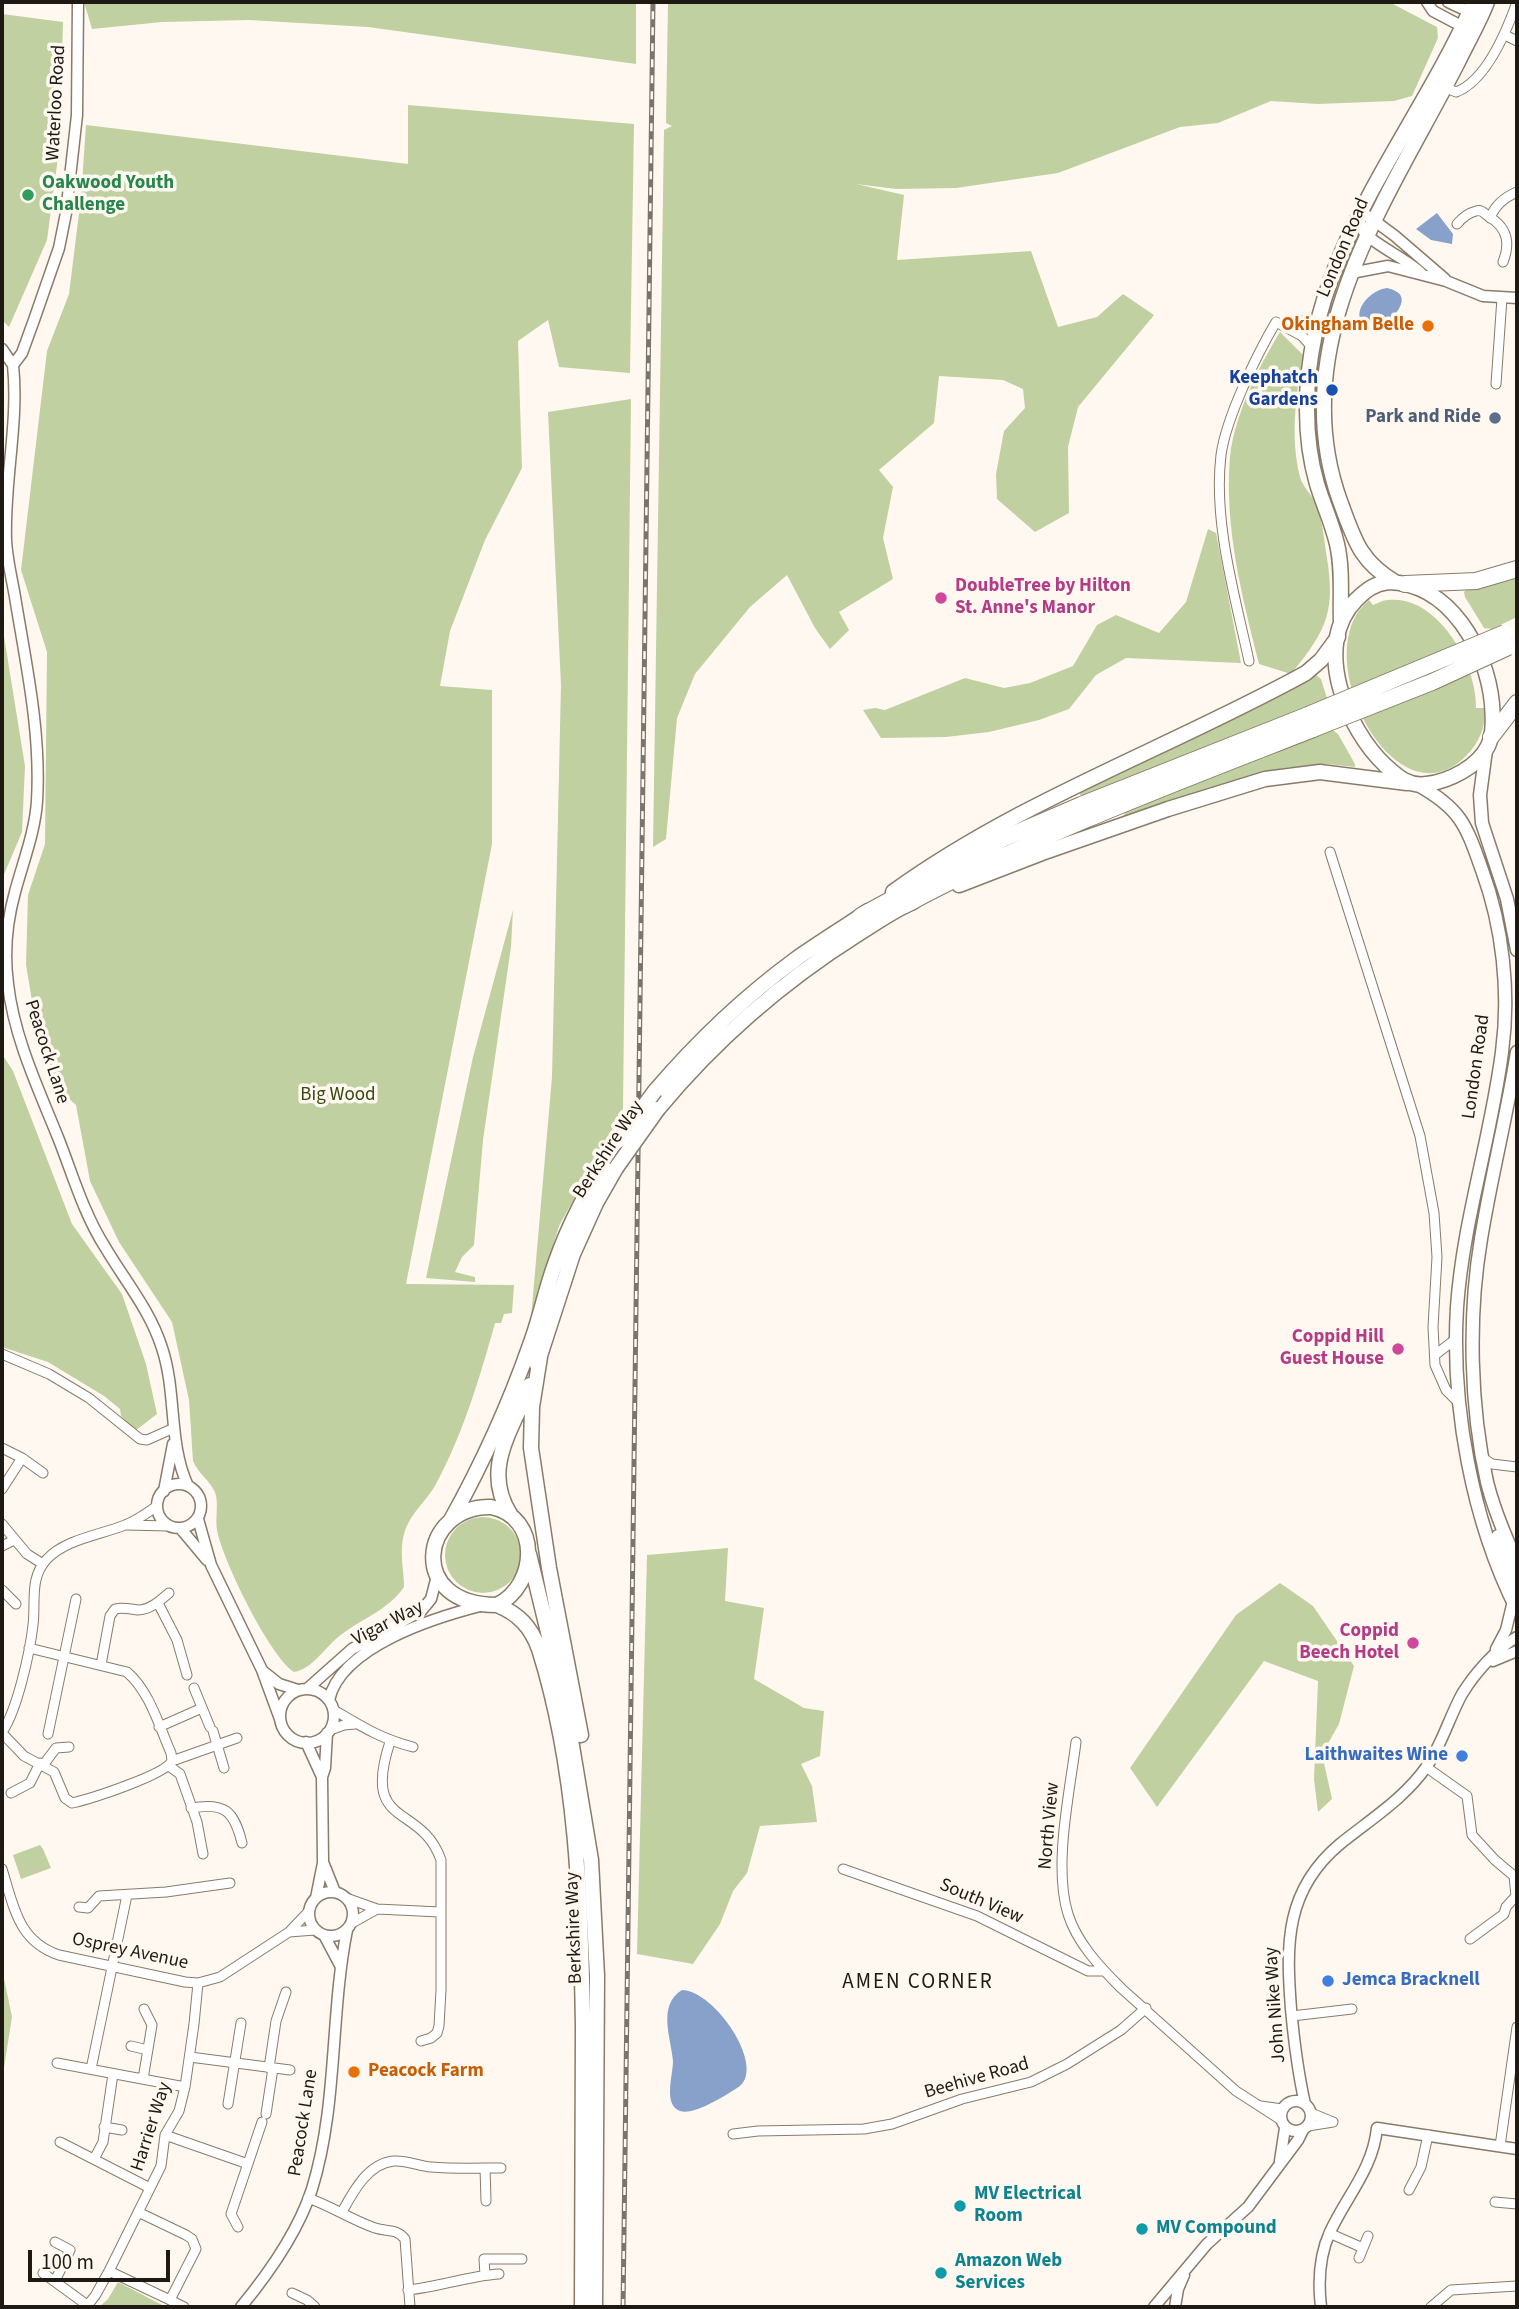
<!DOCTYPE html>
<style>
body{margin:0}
#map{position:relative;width:1519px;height:2309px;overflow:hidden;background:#fff8f0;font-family:"Source Sans 3",sans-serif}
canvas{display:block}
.frame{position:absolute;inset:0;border:4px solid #1e1912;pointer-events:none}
.scale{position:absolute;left:28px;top:2250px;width:142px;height:32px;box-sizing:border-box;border:4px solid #1e1912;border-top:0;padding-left:9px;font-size:21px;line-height:24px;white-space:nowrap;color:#1e1912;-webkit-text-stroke:5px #fff8f0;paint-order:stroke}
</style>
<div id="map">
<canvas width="1519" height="2309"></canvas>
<div class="frame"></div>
<div class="scale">100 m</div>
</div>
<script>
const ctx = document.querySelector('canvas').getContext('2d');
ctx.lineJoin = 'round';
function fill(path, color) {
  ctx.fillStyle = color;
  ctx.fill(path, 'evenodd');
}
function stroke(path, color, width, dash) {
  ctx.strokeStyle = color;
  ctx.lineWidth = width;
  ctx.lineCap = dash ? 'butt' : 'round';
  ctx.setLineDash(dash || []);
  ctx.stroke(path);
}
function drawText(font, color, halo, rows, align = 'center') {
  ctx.font = font + ' "Source Sans 3",sans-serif';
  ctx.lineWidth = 7;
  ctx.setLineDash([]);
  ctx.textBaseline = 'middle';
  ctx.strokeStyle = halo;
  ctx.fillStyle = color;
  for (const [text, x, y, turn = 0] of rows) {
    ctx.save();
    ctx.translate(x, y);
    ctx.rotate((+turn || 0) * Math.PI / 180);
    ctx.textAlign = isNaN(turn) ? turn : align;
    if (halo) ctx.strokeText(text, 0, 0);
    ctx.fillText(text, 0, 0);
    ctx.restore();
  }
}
fill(new Path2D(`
 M84,2H636V64L368,27L249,20L162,22L92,29Z
 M668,2H1389L1437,27L1438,38L1412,96L1394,101L1318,104L1271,101L1218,123L1180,127L1058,173L956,188L896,189L856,184L904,195L897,260L1031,251L1058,327L1097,317L1123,294L1154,315L1078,407L1068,447L1069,513L1035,532L997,499L996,474L1004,431L1025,408L1023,389L1003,380L939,376L934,423L879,470L893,487L883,538L893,579L839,612L849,630L830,649L815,628L787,575L750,607L695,674L677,718L666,839L653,847L664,130L672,126L666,123Z
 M2,14L63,22L59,150L47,240L9,327L2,320Z
 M408,105L634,124L630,373L559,367L548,320L518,341L522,468L485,540L450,631L440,686L492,690V844L406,1284L514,1285L512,1313L504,1314L501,1323H495C480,1377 463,1434 436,1484C426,1502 410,1513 404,1534C399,1552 404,1569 404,1587C388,1611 358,1620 337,1638C323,1650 312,1669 294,1672C270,1657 222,1559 217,1530C215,1518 219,1503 215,1492C209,1480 198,1473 193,1461L189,1400L172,1322L119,1242L90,1181L76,1105L63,1093L56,1083L36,1025L26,965L28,895L45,844L47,652L21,570L47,351L69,294L81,197L86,125L408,164Z
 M1280,332L1303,355C1296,395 1290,437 1300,477C1303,488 1313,495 1316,505C1322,519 1324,537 1326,552C1336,610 1328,629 1291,674L1259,664C1242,596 1224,527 1230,457C1234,416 1259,366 1280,332Z
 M631,399L623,1109L559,1226L531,1318L552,1077L561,685L548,412Z
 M1208,529L1216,533L1241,663L1126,658L1096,675L1069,709L1039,720L989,732L946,737L881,738L863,710L875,708L885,710L965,678L1004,688L1030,683L1073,666L1097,625L1116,615L1159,633L1186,602Z
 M1517,577V617L1492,629L1484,628L1465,597L1464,592L1467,589Z
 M1369,600L1373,605C1378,603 1383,600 1388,600C1438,594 1478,667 1476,708H1485C1486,727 1479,743 1466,756C1395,828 1304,653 1369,600Z
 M2,624L25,766L22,832L2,879Z
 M1316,675L1321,679L1327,698L1083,796L1080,795L1081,788Z
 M1330,731H1334L1338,734L1355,764V767L1328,764L1283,768L1123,816L1126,812L1154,800Z
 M513,910L511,947L483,1140L474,1245L462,1257L455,1272L475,1277V1282L426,1278L473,1057Z
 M2,1054L13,1071L72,1224L122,1294L146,1364L157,1414L135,1431L121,1416L120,1409L104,1396L48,1362L2,1347Z
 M445 1555a38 38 0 1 1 76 0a38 38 0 1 1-76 0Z
 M728,1548L725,1601L764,1608L754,1679L804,1708L824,1711L820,1756L801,1764L812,1786L817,1822L760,1826L747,1873L733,1891L720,1924L693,1964L637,1954L647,1555Z
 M1280,1583L1313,1606L1354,1666L1339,1724L1322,1754L1332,1799L1318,1812L1314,1779L1318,1681L1264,1661L1157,1807L1130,1768L1236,1615Z
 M40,1845L43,1849L51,1868L21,1879L13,1855Z
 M2,1969L12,2017L2,2080V2253Z
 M118,2282L166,2307H99L108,2299Z`), '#c0d0a0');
fill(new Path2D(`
 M1437,213L1453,234L1452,244L1431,240L1416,229Z
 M1387,288C1419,295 1391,320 1379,330C1344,326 1362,292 1387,288Z
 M682,1990C715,1991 765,2065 740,2086C728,2094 694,2116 680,2111C663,2105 673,2075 673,2061C671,2038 657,2005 682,1990Z`), '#87a1cb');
const minor = new Path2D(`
 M1505,35L1517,41
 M1441,86L1456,92C1486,81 1507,30 1517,2
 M1490,218C1495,205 1505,197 1517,192
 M1457,224C1462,218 1468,213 1476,211C1483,209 1485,215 1491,218C1508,229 1510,244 1503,262
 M1284,325L1298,321L1317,322
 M1496,384L1502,298
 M1249,661C1235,596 1213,522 1221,455C1226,418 1257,354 1276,322L1302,336L1311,346
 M1330,852L1420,1136L1434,1213L1437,1257L1433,1327L1435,1365L1446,1390L1459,1403
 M2,1354L49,1374L89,1398L140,1439L147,1440L174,1428
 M1435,1355L1457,1338
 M2,1448L22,1458L43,1473
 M1483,1458L1492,1464L1517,1467
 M2,1489L22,1458
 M2,1524L27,1554L43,1564
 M127,1525L168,1526
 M2,1546L14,1540
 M2,1590L16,1604
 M158,1603L177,1640L187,1675
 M101,1665L110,1616L115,1609C123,1607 130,1609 138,1610C150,1610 161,1600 169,1593
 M194,1688L210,1727
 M334,1710C361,1726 381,1739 413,1747
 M159,1727L202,1708
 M330,1730L344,1725L355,1724
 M213,1731L224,1768
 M2,1732C17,1711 30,1652 33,1625C36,1602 29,1578 47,1559C66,1539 100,1535 125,1525C136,1521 147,1513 157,1506
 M2,1733L24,1756L54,1772L65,1798L72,1803C90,1799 165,1775 172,1761L171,1753C159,1726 150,1692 127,1672L29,1648
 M48,1734L76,1599
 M390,1742C361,1830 421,1802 441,1860V1990L439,2026L437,2033L431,2038L421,2041
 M1076,1742C1070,1791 1053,1866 1068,1914C1077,1943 1100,1967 1121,1988L1236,2091L1281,2120
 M172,1761L237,1738
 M44,1764L56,1748L69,1747
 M169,1766L180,1774L197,1822L203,1854
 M1426,1767L1467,1796L1472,1835L1495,1860L1514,1876L1516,1896L1506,1907L1504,1914L1470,1939
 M11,1793L30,1783L40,1763
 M191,1808C225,1802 234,1811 242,1843
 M2,1869C14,1907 18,1941 59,1955L185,1982L198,1983L220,1977L289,1932L309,1911
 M843,1869L977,1916L1088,1971H1103
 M346,1898L377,1909L440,1912
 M79,1907L88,1908L99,1896L166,1892L230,1883
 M352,1923L377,1909
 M289,1932L315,1930
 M1292,2016L1352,2009
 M131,2046L148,2050
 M190,2057L290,2070
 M57,2063L185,2087
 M269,2068L276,2021L286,1992
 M91,2069L127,1895
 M143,2079L152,2025L144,2009
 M228,2104L241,2023
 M1261,2106L1282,2109
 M1311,2113L1333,2122
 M266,2114L273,2068
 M1308,2126L1333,2122
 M104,2127L122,2130
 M733,2134L758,2131L864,2129L892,2124L962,2099L1031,2082L1067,2064L1121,2030L1146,2008
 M165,2135L248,2164
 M60,2142L150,2188
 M1500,2146L1517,2027
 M94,2159L103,2142L113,2074
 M485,2168L486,2201
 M1409,2190L1421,2167L1428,2135
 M308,2198C331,2206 352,2220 375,2228C387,2232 396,2228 405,2239L410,2307
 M1495,2202L1517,2204
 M342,2212C353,2192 368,2163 394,2161C406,2160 419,2166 431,2167C454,2169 478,2168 501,2168
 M238,2227L231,2214L262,2122
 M1329,2233L1363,2248
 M1359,2258L1368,2236
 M109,2271L170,2300L196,2249L192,2239L186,2235L138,2212
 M43,2273L87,2305
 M485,2275L484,2259H522
 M55,2281L70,2250L55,2242
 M408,2290C439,2287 468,2276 499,2274
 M292,2293L307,2300L315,2307
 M170,2300L184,2307
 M86,2307L95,2296L109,2271L161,2166L165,2135L179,2111L185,2087L194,2024L198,1983
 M1431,2307L1451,2290L1517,2286`);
const tertiary = new Path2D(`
 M1427,2L1433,11L1467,29
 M1448,2L1474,14
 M1360,215C1360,221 1361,226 1364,232C1373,244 1407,259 1421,273
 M1368,216L1395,236L1445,279
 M1351,273L1388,266L1446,281L1483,296L1517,298
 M2,349L13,365
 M13,365C19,423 4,481 6,540C7,561 13,583 16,603C27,669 41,734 37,801C35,832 23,862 15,892C7,921 4,954 8,984C14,1038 39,1090 59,1140C73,1176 84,1214 105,1247C125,1281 150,1310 162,1348C177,1393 168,1443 188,1486
 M13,365L22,353L34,320L59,248L66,213L77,115L78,2
 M157 1506a22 22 0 1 1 44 0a22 22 0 1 1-44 0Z
 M164,1491L173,1444
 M198,1519L211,1565L262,1670L280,1719
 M181,1529L207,1560
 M1496,1649L1506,1630L1513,1601
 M1493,1661L1517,1651
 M264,1672L279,1684L298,1690
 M307,1689L352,1649L421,1611L431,1599L437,1576
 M280 1716a27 27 0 1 1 54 0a27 27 0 1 1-54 0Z
 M329,1700C341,1646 436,1617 484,1605
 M327,1733L325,1768L322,1777L323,1862L335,1892
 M306,1742L322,1777
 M309 1914a22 22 0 1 1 44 0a22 22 0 1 1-44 0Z
 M316,1898L323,1863
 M324,1935L341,1967
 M1281 2116a15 15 0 1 1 30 0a15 15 0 1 1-30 0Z
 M1305,2104C1298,2073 1294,2041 1291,2009C1286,1944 1285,1890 1340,1844C1371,1819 1404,1799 1427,1766C1442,1744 1449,1718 1462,1694C1475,1673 1496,1649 1517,1637
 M1280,2161L1285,2128
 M241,2307C269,2273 298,2232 312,2189C338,2105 330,2015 347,1930
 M1154,2307L1207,2244L1248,2207L1298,2140L1303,2130
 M1175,2307L1178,2289L1184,2275
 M1321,2307C1318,2282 1319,2256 1330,2232C1346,2197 1373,2169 1377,2128L1517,2149`);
const secondary = new Path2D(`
 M1486,750L1480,795L1482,823L1507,899L1517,950
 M1418,785C1461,809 1466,825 1482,870C1503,927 1510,993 1502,1052C1491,1138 1463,1221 1457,1307C1451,1406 1472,1521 1517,1610
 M1517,1052C1507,1115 1491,1177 1481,1239C1468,1316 1470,1407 1487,1482C1494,1510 1505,1536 1517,1562
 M1498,1536L1517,1588`);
const primary = new Path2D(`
 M1388,582C1450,583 1487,650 1492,704C1493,718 1494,733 1488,746C1478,767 1449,781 1427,784C1409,787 1398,777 1386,766C1346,729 1312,645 1356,600C1366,590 1374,584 1388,582Z
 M1395,582C1359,561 1354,538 1340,501C1283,343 1388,199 1457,64C1467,43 1479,23 1487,2
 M1341,623C1340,597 1343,570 1337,544C1332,523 1323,504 1317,484C1310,460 1307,435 1307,410C1305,255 1415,137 1474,2`);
const trunk = new Path2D(`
 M959,885L1042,853L1168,809L1265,779L1320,772L1407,783
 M893,892C1020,800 1170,748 1306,673L1321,660L1338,637
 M655,1091C697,1042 744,997 796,959C820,942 845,927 868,911
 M658,1109C715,1040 782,982 858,934C876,923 894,910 913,902
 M540,1357L532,1407L531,1448L549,1568L581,1735
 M537,1365L573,1254L596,1203L616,1168
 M491,1507C541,1517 538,1585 497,1605C406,1605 420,1506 491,1507Z
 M510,1514C481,1468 513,1429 530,1385
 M451,1520C482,1464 509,1405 530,1345C540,1319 545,1291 555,1264C570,1220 593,1179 618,1141
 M529,1554L564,1698L591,1860L597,1976L595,2307
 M497,1605C519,1614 531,1627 539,1649C577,1770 581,1900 583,2026C583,2120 583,2214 582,2307`);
const motorway = new Path2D(`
 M1405,584L1476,581L1517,569
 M1491,737L1517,703
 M905,905C1036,835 1175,783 1313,729
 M861,916L1002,839L1081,805L1308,715`);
stroke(minor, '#8a7b69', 11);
stroke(tertiary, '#8a7b69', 13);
stroke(secondary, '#8a7b69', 15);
stroke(primary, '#8a7b69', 17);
stroke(trunk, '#8a7b69', 17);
stroke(motorway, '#8a7b69', 18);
stroke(minor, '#fff', 9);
stroke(tertiary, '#fff', 10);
stroke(secondary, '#fff', 12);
stroke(primary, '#fff', 14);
stroke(trunk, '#fff', 14);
stroke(motorway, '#fff', 16);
const rail = new Path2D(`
 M623,2307L653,2`);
stroke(rail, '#7a746d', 5);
stroke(rail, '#fff8f0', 2.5, [8]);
const trunkBridge = new Path2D(`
 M618,1141L655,1091
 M616,1168L658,1109`);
const motorwayBridge = new Path2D(`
 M1308,715L1505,633
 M1313,729L1432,682L1508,647`);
stroke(trunkBridge, '#8a7b69', 17, []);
stroke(motorwayBridge, '#8a7b69', 18, []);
stroke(trunkBridge, '#fff', 14);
stroke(motorwayBridge, '#fff', 16);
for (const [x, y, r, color] of [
 [28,195,7,"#2e9e5b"],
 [1428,326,7,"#e8710a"],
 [1332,390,7,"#1a4fb4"],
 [1495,418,7,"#5c6f8a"],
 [941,598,7,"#d1479c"],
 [1398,1349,7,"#d1479c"],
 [1413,1643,7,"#d1479c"],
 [1462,1756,7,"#3f7fe0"],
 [1328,1981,7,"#3f7fe0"],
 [354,2072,7,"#e8710a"],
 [960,2206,7,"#0f9aa8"],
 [1142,2229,7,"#0f9aa8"],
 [941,2273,7,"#0f9aa8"]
]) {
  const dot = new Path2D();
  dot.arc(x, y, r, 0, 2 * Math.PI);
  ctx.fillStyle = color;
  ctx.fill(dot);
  stroke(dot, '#fff8f0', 2.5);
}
drawText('19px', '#1e1912', '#fff8f0', [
 ["Waterloo Road",57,103,-87],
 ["London Road",1344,248,-67],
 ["Peacock Lane",46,1052,72],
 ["London Road",1477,1067,-82],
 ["Berkshire Way",609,1150,-57],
 ["Vigar Way",388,1624,-27],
 ["North View",1050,1826,-85],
 ["South View",981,1902,23],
 ["Berkshire Way",575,1928,-92],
 ["Osprey Avenue",130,1952,12],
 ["John Nike Way",1276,2005,-94],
 ["Beehive Road",977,2079,-16],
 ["Peacock Lane",304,2123,-81],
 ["Harrier Way",152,2127,-72]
]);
drawText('bold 19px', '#27864d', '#fff8f0', [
 ["Oakwood Youth",42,184],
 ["Challenge",42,206]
], 'left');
drawText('bold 19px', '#c56008', '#fff8f0', [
 ["Okingham Belle",1414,326],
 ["Peacock Farm",368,2072,"left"]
], 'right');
drawText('bold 19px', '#164399', '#fff8f0', [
 ["Keephatch",1318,379],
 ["Gardens",1318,401]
], 'right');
drawText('bold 19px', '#4e5e75', '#fff8f0', [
 ["Park and Ride",1481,418]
], 'right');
drawText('bold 19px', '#b23c85', '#fff8f0', [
 ["DoubleTree by Hilton",955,587,"left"],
 ["St. Anne's Manor",955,609,"left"],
 ["Coppid Hill",1384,1338],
 ["Guest House",1384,1360],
 ["Coppid",1399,1632],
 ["Beech Hotel",1399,1654]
], 'right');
drawText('19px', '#394812', '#fff8f0', [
 ["Big Wood",338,1096]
]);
drawText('bold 19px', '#366cbe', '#fff8f0', [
 ["Laithwaites Wine",1448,1756],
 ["Jemca Bracknell",1342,1981,"left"]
], 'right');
drawText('bold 19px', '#0d838f', '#fff8f0', [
 ["MV Electrical",974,2195],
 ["Room",974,2217],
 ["MV Compound",1156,2229],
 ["Amazon Web",955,2262],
 ["Services",955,2284]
], 'left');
ctx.letterSpacing = '2px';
drawText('21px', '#1e1912', '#fff8f0', [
 ["AMEN CORNER",918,1983]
]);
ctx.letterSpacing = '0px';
</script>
